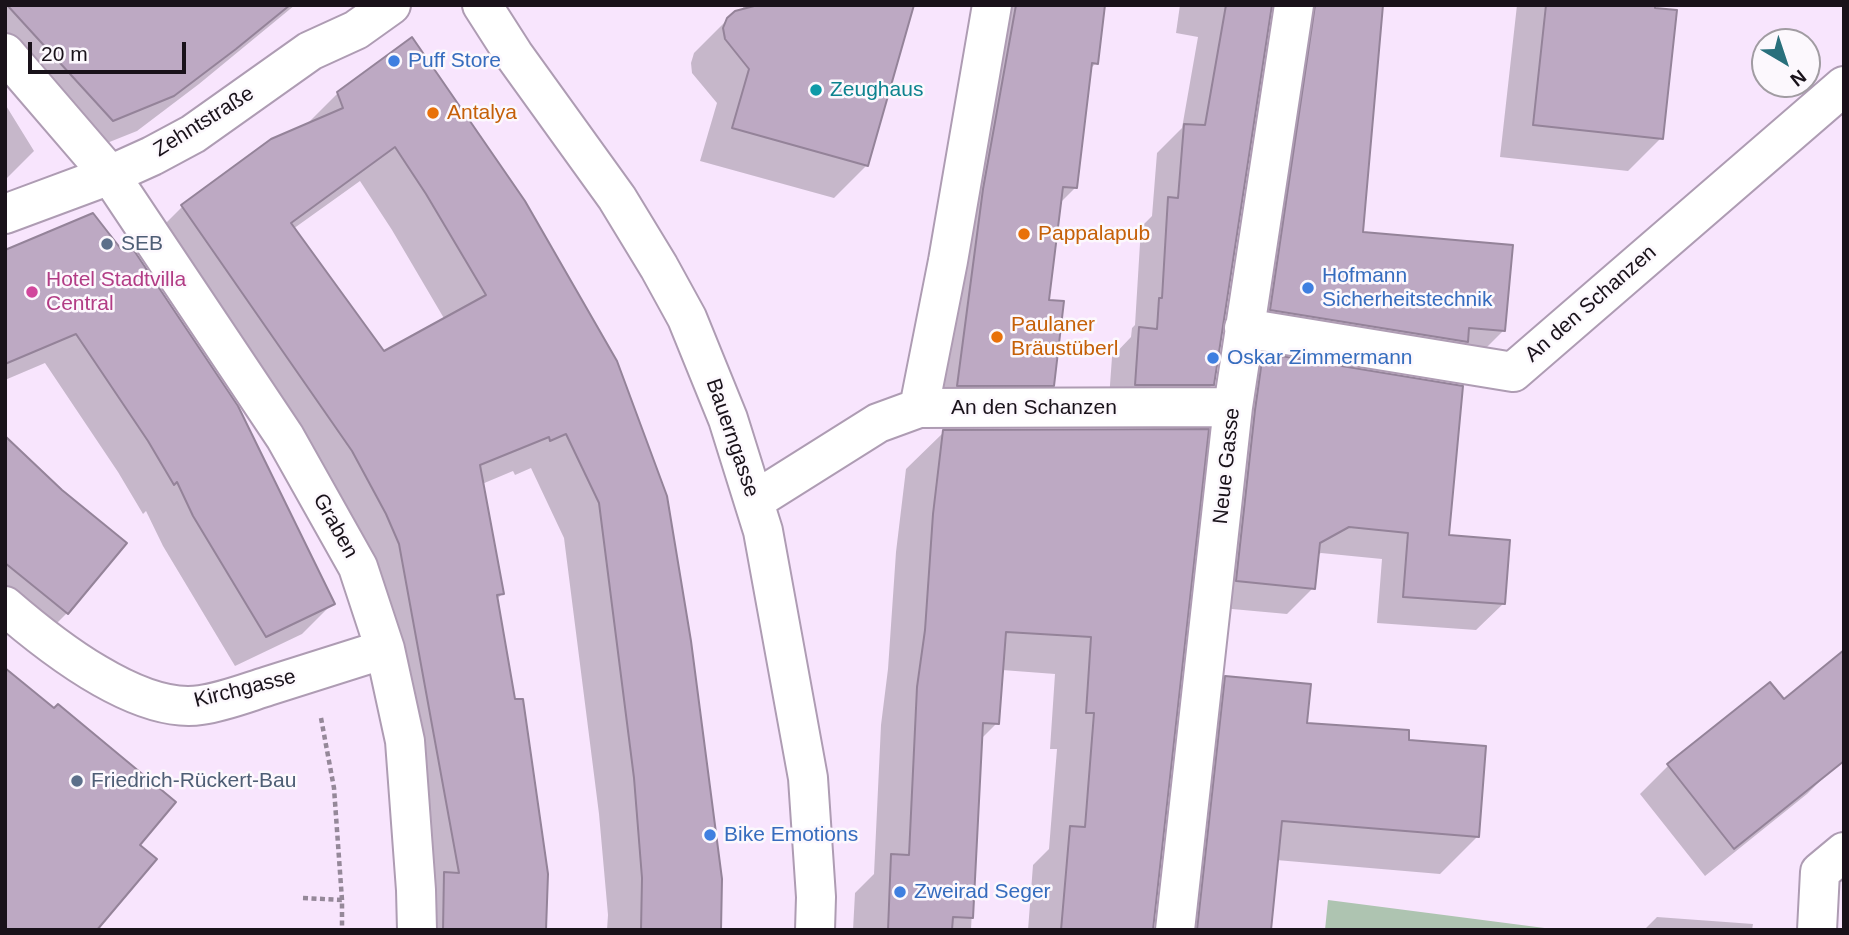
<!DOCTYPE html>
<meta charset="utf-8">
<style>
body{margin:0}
#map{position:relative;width:1849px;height:935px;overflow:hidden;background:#f8e5fd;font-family:Arial,sans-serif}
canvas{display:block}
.frame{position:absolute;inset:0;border:7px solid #19121a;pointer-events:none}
.north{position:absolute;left:1751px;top:28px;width:70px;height:70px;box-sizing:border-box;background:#fcf8fd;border:2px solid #a19ca2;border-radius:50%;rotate:141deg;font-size:19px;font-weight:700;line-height:28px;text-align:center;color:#19121a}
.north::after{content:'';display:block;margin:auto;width:24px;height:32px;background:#29707c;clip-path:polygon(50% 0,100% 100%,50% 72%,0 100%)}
.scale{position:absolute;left:28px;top:42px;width:158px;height:32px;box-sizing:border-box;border:4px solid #19121a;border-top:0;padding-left:9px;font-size:21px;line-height:24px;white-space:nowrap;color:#19121a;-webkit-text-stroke:5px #fcf8fd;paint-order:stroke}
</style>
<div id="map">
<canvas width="1849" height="935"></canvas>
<div class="frame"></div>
<div class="north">N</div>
<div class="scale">20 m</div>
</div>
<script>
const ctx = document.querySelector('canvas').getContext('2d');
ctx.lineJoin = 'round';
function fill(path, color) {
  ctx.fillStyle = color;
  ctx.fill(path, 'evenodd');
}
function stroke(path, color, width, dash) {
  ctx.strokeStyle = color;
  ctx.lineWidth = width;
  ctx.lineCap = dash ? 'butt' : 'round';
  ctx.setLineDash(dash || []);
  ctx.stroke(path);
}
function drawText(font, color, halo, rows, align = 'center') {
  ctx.font = font + ' Arial,sans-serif';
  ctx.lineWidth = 5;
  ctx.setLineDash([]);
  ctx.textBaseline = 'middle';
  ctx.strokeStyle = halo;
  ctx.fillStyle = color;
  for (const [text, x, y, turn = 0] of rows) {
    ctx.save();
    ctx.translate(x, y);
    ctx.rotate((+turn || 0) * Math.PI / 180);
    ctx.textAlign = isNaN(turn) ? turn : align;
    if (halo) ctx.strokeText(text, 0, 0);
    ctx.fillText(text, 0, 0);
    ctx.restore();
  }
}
fill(new Path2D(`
 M1328,900L1560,930H1325Z`), '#aec4b1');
fill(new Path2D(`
 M5,5H295L199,84L137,131L77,155L5,77Z
 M744,5H912L867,165L834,198L700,161L717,103L692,73L691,63L694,53L728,19L742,11Z
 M988,5H1104L1096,63L1089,70L1075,188L1059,204L1047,301L1052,385L1016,421H922Z
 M1180,5H1382L1361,233L1504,330L1476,358L1243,337L1280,16L1269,11L1213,384L1185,412L1108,413L1112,357L1131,337L1132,328L1135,325L1141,227L1152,216L1157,153L1182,128L1198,37L1176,33Z
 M1517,5H1653L1661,138L1628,171L1500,157Z
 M338,93L523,202L719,930H607L608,915L599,814L564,538L531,468L515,475L513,471L482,484L502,594L496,600L545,930H409V909L365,579L148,241L183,206L304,127ZM360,181L392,230L445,320L383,354L293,229Z
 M5,104L34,151L5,180Z
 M5,250L333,603L302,634L235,666L163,546L146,511L143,514L118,472L45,363L5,380Z
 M1264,355L1447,537L1503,604L1476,630L1377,623L1382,559L1321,553L1317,555L1313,588L1287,614L1210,607L1237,382Z
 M1207,431L1152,930H1028L1033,865L1049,849L1057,749H1050L1055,674L1002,670L997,723L980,740L971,930H853L855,893L874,874L881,725L888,669L896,552L906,469L944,432Z
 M5,439L67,613L37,643L5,617Z
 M1226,678L1306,724L1407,741L1477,837L1440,874L1276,860L1269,930H1165L1188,715Z
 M1770,684L1835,766L1807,794L1705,876L1640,794L1668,766Z
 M1657,917L1753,924L1752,930H1644Z`), '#0003');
const building = new Path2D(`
 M7,5H290L236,49L174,96L113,121Z
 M758,5H914L868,166L732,128L749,69L725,39L723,28L727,18L735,11Z
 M1016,5H1105L1098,64L1092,63L1077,188L1063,187L1049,300L1064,301L1054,386H957L983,189Z
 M1226,5H1272L1214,385H1135L1139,327L1157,329L1159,298H1162L1168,197L1178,198L1184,124L1205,125Z
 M1315,5H1383L1363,232L1513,245L1505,331L1469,328L1468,342L1270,310Z
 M1546,5H1655V8L1677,10L1663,139L1533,125Z
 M412,37L525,201L617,361L667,496L691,641L722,879L721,930H641L642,878L634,778L599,503L566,434L550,441L549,437L480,465L504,594L497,595L515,699H523L548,874L546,930H443L444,872L459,873L399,544L386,514L352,451L181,205L271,139L343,108L337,92ZM395,147L426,194L486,295L384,351L291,223Z
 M93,213L121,249L129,243L238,406L335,604L266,637L193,516L177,482L174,485L148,441L76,334L5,364V250Z
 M1263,353L1463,386L1449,535L1510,540L1505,604L1403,597L1408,533L1349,527L1320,543L1315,589L1236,581L1255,410Z
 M1209,429L1153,930H1061L1070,826L1085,827L1094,713H1086L1091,637L1006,632L999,724L983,723L973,918L953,917L952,930H888L891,854L909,855L917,687L925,630L933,514L943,430Z
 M5,436L62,490L127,543L68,614L5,563Z
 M1844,650V761L1734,849L1667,764L1770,682L1784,699Z
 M5,668L54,708L58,704L176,802L140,845L157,859L97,930H5Z
 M1225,676L1311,684L1307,723L1409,730V740L1486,746L1479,837L1282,821L1271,930H1197Z`);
fill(building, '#bda9c3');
stroke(building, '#948399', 2);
const minor = new Path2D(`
 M482,5L514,55L617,198L659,267L687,318L728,419L763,531L808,778L816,897L815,930
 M5,53L110,175L285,437L358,567L385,649L405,741L416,890L417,930
 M5,214L110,175L152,156L193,134L310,51L356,30L391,5
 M1244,328L1513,372L1844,86
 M919,408L948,261L992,5
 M754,501L878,423L919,408L1233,407
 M5,606C50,645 138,715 201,705C223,702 246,693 268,686C307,674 346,661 385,649
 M1175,930L1233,407L1294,5
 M1817,930L1820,872L1844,852`);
stroke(minor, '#ae9cb3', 42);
stroke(new Path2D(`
 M321,718L334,788L342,900V930
 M303,898L342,900`), '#958899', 4.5, [5, 3.5]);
stroke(minor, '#fff', 38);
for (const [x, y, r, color] of [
 [394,61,7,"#3f7fe0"],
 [816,90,7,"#0f9aa8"],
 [433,113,7,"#e8710a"],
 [1024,234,7,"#e8710a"],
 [107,244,7,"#5c6f8a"],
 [1308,288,7,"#3f7fe0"],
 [32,292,7,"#d1479c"],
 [997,337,7,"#e8710a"],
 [1213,358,7,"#3f7fe0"],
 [77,781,7,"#5c6f8a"],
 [710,835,7,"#3f7fe0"],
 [900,892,7,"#3f7fe0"]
]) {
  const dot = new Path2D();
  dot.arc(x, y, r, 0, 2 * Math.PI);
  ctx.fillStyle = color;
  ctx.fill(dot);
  stroke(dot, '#fcf8fd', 2.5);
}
drawText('21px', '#366cbe', '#fcf8fd', [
 ["Puff Store",408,61],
 ["Hofmann",1322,276],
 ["Sicherheitstechnik",1322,300],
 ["Oskar Zimmermann",1227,358],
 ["Bike Emotions",724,835],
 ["Zweirad Seger",914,892]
], 'left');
drawText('21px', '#0d838f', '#fcf8fd', [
 ["Zeughaus",830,90]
], 'left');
drawText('21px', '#c56008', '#fcf8fd', [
 ["Antalya",447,113],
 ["Pappalapub",1038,234],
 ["Paulaner",1011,325],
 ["Bräustüberl",1011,349]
], 'left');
drawText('21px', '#19121a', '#fcf8fd', [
 ["Zehntstraße",204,122,-32],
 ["An den Schanzen",1591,304,-41],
 ["An den Schanzen",1034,408],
 ["Bauerngasse",732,438,71],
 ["Neue Gasse",1227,466,-84],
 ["Graben",335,526,61],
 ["Kirchgasse",245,689,-14]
]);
drawText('21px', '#4e5e75', '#fcf8fd', [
 ["SEB",121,244],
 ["Friedrich-Rückert-Bau",91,781]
], 'left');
drawText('21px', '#b23c85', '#fcf8fd', [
 ["Hotel Stadtvilla",46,280],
 ["Central",46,304]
], 'left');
</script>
